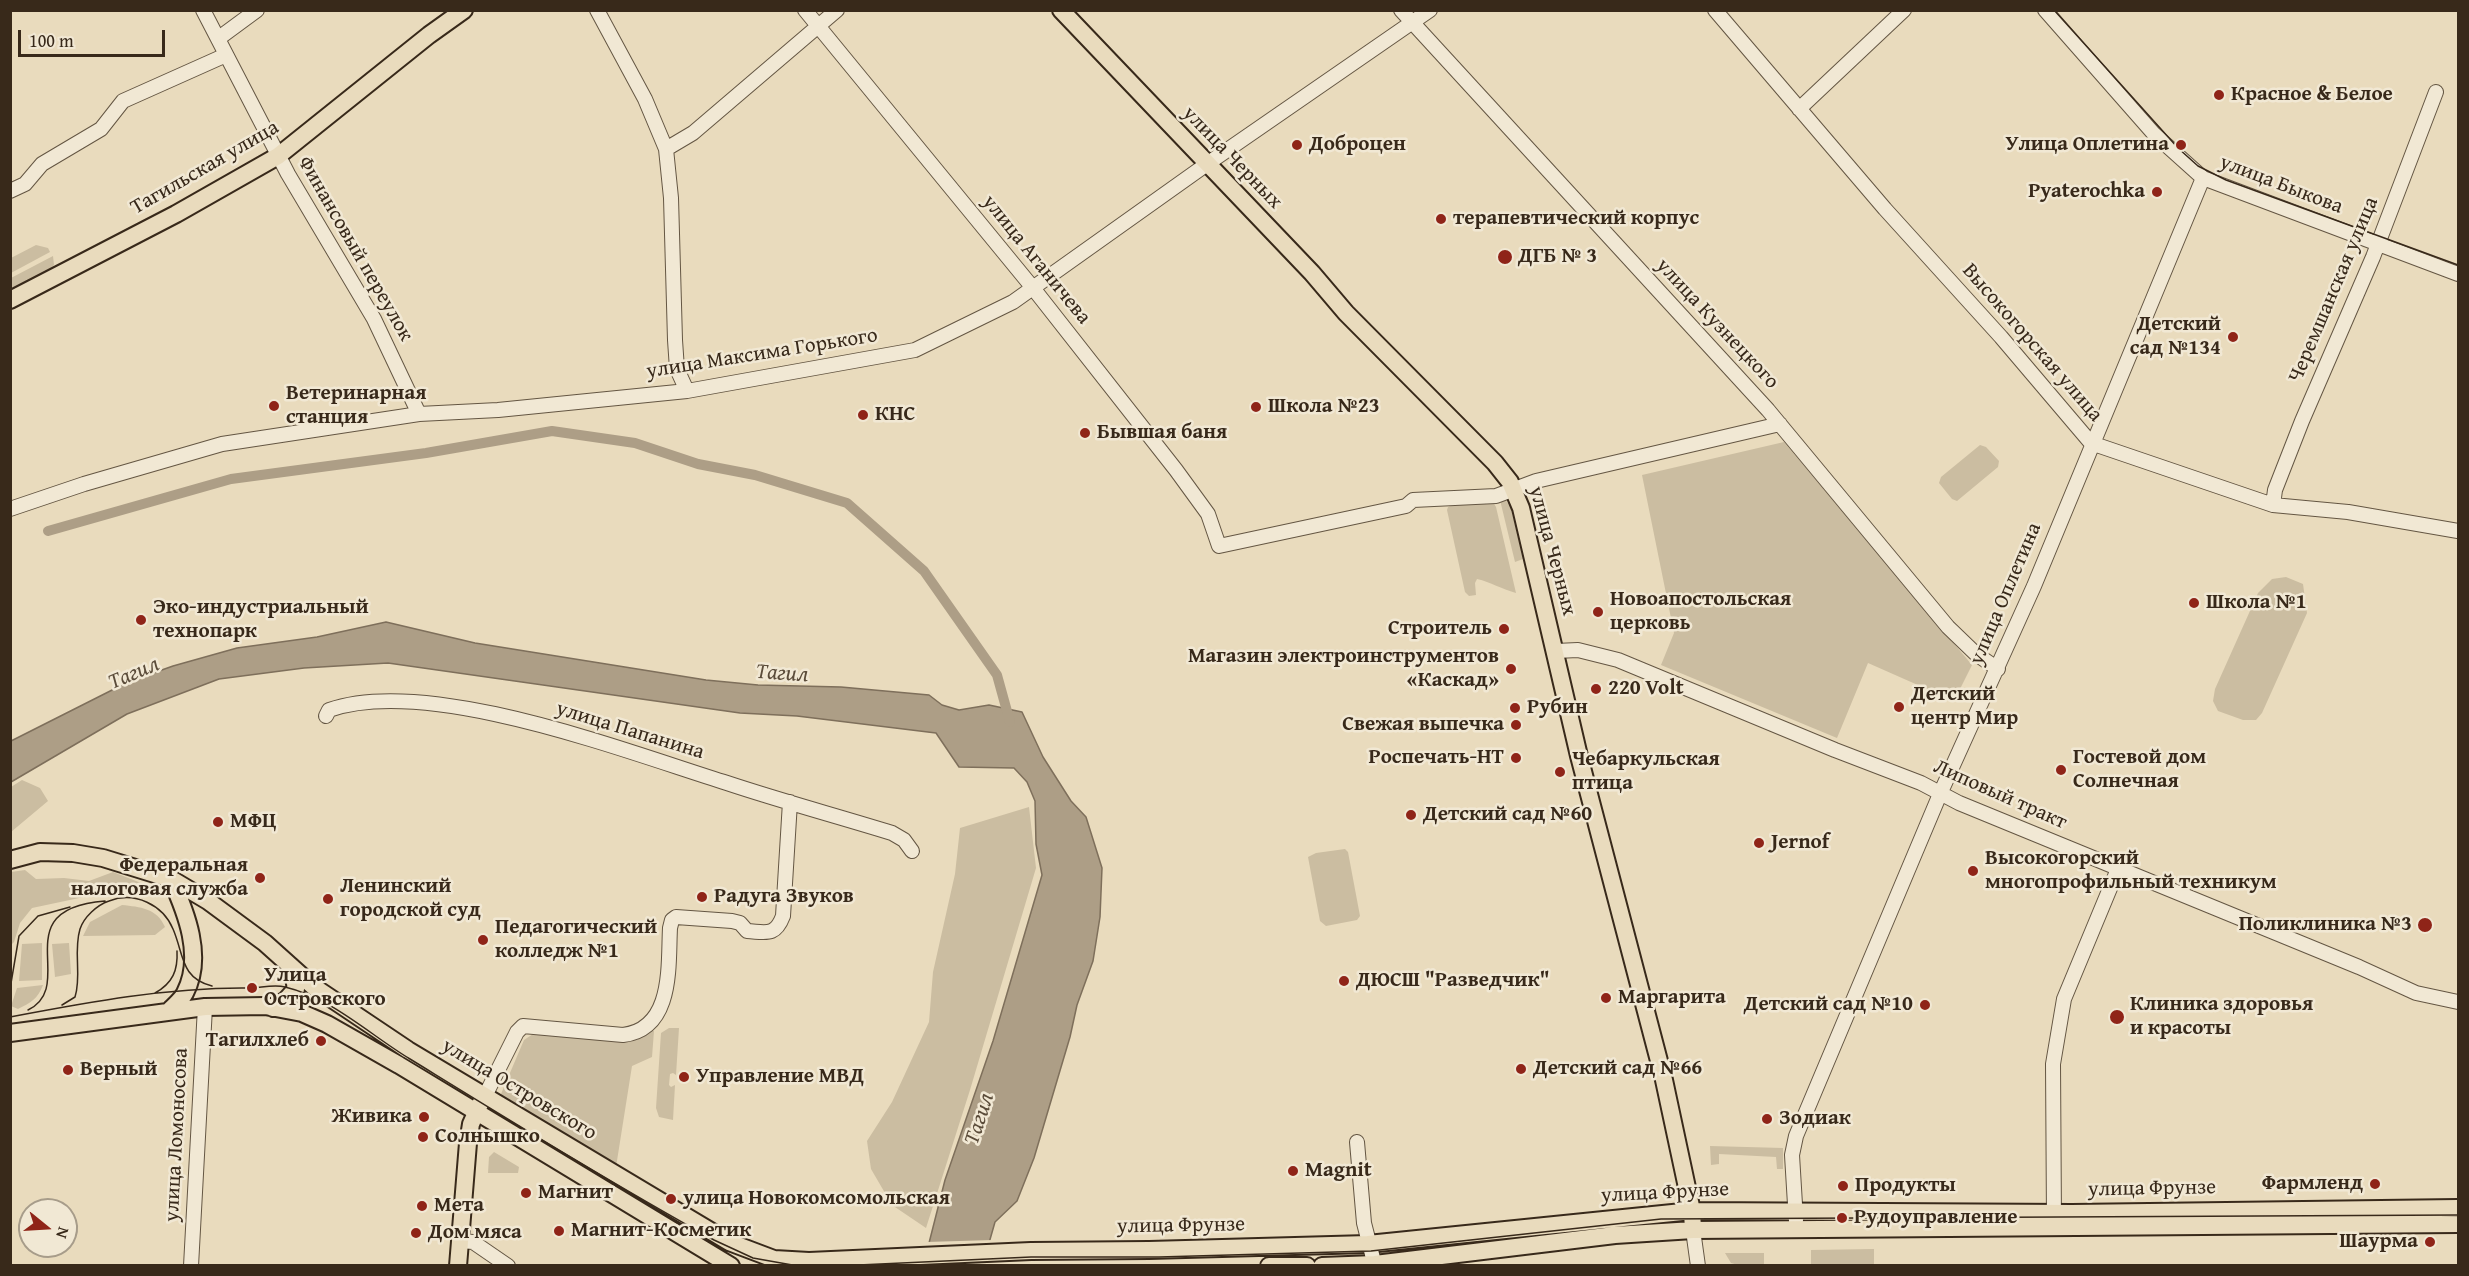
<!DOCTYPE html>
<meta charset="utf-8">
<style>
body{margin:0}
#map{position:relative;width:2469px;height:1276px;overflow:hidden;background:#e9dbbd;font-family:"Gentium Book Plus",serif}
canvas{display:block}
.frame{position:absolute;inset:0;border:12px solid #38291a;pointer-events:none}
.north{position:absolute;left:18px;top:1198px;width:60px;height:60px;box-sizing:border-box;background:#f1e8d4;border:2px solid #a79c8a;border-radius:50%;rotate:108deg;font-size:16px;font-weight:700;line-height:24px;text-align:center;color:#38291a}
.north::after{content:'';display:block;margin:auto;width:21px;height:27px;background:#8f2418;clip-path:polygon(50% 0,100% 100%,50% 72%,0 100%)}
.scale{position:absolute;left:18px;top:30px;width:147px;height:27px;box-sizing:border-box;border:3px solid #38291a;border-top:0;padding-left:8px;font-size:18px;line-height:21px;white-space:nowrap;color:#38291a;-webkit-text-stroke:4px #f1e8d4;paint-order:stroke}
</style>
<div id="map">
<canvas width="2469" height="1276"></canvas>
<div class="frame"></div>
<div class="north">N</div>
<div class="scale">100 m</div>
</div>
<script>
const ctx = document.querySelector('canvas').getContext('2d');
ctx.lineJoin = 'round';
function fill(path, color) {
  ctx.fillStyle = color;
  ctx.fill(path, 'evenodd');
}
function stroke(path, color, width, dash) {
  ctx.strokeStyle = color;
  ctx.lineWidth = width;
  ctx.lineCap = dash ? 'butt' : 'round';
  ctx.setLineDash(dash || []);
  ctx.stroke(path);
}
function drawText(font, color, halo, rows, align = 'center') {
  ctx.font = font + ' "Gentium Book Plus",serif';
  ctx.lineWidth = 5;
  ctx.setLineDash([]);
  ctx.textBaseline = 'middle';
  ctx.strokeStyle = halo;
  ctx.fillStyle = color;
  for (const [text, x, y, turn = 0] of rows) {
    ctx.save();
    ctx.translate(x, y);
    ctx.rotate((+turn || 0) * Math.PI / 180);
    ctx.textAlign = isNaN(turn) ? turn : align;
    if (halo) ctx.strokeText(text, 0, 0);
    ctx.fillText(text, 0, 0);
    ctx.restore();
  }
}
fill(new Path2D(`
 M36,245L48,248L50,252L11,273V258Z
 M53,256L54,265L50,269L11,289V278Z
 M1784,442L1972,665L1954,701L1868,663L1837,738L1661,665L1674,633L1642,475Z
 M1980,445L1986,447L1999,461L1998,467L1957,501L1952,499L1939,483L1941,477Z
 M1505,499L1511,508L1523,559L1515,562L1500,500Z
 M1493,502L1496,507L1516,593C1501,589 1491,582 1477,579L1475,583L1476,595L1469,596L1465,592L1447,510L1448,507L1453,505Z
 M2286,577L2303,584L2307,613L2262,713L2256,720H2243L2218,711L2213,701L2215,689L2258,593L2272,579Z
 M22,780L40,788L48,801L11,832V787Z
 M1029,807L1036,868L970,1090L926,1228L892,1205L871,1169L867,1141L892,1102L929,1022L933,972L955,874L960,828Z
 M1345,849L1348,852L1360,916L1357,920L1326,926L1320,921L1308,857L1316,853Z
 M25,870L36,879L64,878L89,881L113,872L154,888L153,897L117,890L32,908L20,923L14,942L11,945V872Z
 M122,905C140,907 157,908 165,927L155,935L83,936L90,922Z
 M42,943V980L19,981L22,944Z
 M69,943L71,974L55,977L52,944Z
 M43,985C38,999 30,1003 18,1009L11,1006L17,988Z
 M669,1028H679L676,1075L673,1073L670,1074L669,1085L671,1087L675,1085L673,1120L659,1117L656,1108L661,1033Z
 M648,1030L654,1031L652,1057L632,1066L616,1167L504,1099L501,1094L524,1040L533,1034L637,1040Z
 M1710,1146L1783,1148V1169H1777L1776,1157L1719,1154V1164L1711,1165Z
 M494,1152L519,1167L518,1173H488L489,1157Z
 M1874,1249V1265H1811V1250Z
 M1725,1253H1764V1265H1738L1731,1263Z`), '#cbbda1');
const water = new Path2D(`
 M386,622L475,643L706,680L758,685L841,687L929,695L942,705L959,710L989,705L1022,712L1043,757L1071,801L1086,817L1102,868L1100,917L1093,961L1077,1005L1070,1037L1034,1158L1017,1201L995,1222L989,1243L928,1247L945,1180L993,1041L1042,875L1036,844L1035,801L1027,782L1014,768L959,767L936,733L797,716L740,713L388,663L304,668L219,679L127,714L11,782V741L128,682L173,666L237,648L317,637Z`);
fill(water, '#ad9e86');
stroke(water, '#7e6f5b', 1.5);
fill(new Path2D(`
 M993,1240L989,1266H919L926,1242Z`), '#e9dbbd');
stroke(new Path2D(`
 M48,531L231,479L426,453L552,431L635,443L698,464L755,475L847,503L924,571L997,675L1010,722`), '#ad9e86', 10);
const minor = new Path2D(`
 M203,10L288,174L374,319L419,414
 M597,10L645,99L666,149L671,198L675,340L677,369L687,391
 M805,10L1033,288L1176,470L1208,514L1219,546L1406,506L1413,500L1496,496L1536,481L1780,424
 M1401,10L1768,410L1948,627L1976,654L1998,669
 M1715,10L1885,209L2001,337L2091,443L2273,505L2348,512L2458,531
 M2045,10L2154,134L2203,178L2458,274
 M219,38L257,10
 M1799,109L1904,10
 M666,149L693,133L837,10
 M10,191L25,184L42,164L101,129L123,101L226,55
 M2273,505L2275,490L2302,421L2373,257L2436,92
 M10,509L84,484L222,444L419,414L498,410L687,391L915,350L1013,302L1207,164L1430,10
 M1556,651L1578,650L1618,660L1835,750L1921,783L1959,803L2359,967L2416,993L2458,1002
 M326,716L329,710C428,675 627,752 727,783C781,801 837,816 892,833L904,840L912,851
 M485,1096L517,1032L523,1026L623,1035C674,1029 668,965 670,928L672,920L676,917L732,921L740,923L747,931C766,932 775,937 783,916L790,802
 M1357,1142L1364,1223L1375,1266
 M1796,1221L1792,1155L1796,1136L1940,794L2034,586L2203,178
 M2054,1221L2053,1064L2064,999L2118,869
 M1693,1230L1698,1266
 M460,1241L473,1242L508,1266
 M191,1266L205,1007`);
const major = new Path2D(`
 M1061,10L1312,273L1346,313L1495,463L1510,482L1521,508L1579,756L1664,1080L1692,1211L1693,1230
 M10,300L176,214L278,156L429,35L464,10
 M10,860L40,852L73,853L103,858L171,879L208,901L265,943L314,987L408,1050L729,1242L774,1259L809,1261L1031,1251L1149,1250L1368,1244L1692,1211L2072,1213L2458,1208
 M273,1008L286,1000L296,989L292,967
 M170,1010C175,1005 182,999 185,993C204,957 186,912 171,879
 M10,1033L205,1007L265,1006L302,1013L327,1024L399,1065L731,1266
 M458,1266L468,1143L471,1124L480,1104
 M1269,1266H1307
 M1322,1266L1375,1264L1615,1235L1693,1230L2458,1224`);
stroke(minor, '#645643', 16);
stroke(major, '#38291a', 20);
stroke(minor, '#f1e8d4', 14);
stroke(major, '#e9dbbd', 16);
stroke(new Path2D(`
 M2054,10L2178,148L2198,166L2226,180L2458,265
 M10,989L19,936L38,916L70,907
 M155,993C173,983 178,970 177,951
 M62,1005L75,997C82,975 73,952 80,929C84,917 97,905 109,901C135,891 163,905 173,929C184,954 180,978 212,986
 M28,1010C79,985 3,909 105,901
 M10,1017C89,1002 169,987 249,988C260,988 274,984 285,987C332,998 370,1035 410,1059C511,1121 611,1183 714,1240L753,1258L798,1266
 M837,1266L1031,1257H1159L1371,1251L1661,1219L2458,1215`), '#38291a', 1.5);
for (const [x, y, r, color] of [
 [2219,95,6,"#8f2418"],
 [1297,145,6,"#8f2418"],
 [2181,145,6,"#8f2418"],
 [2157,192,6,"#8f2418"],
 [1441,219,6,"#8f2418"],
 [1505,257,8,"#8f2418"],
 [2233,337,6,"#8f2418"],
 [274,406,6,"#8f2418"],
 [1256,407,6,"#8f2418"],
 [863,415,6,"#8f2418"],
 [1085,433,6,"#8f2418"],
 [2194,603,6,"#8f2418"],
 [1598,612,6,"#8f2418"],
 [141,620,6,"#8f2418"],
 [1504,629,6,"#8f2418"],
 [1511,669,6,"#8f2418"],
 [1596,689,6,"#8f2418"],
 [1899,707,6,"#8f2418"],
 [1515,708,6,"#8f2418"],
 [1516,725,6,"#8f2418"],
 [1516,758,6,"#8f2418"],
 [2061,770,6,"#8f2418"],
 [1560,772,6,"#8f2418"],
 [1411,815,6,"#8f2418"],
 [218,822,6,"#8f2418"],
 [1759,843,6,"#8f2418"],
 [1973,871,6,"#8f2418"],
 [260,878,6,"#8f2418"],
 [702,897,6,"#8f2418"],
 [328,899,6,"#8f2418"],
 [2425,925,8,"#8f2418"],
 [483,940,6,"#8f2418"],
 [1344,981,6,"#8f2418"],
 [252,988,6,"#8f2418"],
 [1606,998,6,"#8f2418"],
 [1925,1005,6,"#8f2418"],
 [2117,1017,8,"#8f2418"],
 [321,1041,6,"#8f2418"],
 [1521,1069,6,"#8f2418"],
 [68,1070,6,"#8f2418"],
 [684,1077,6,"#8f2418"],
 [424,1117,6,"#8f2418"],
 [1767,1119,6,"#8f2418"],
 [423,1137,6,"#8f2418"],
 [1293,1171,6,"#8f2418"],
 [2375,1184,6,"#8f2418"],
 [1843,1186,6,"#8f2418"],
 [526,1193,6,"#8f2418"],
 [671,1199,6,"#8f2418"],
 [422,1206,6,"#8f2418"],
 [1842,1218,6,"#8f2418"],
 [559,1231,6,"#8f2418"],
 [416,1233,6,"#8f2418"],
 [2430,1242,6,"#8f2418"]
]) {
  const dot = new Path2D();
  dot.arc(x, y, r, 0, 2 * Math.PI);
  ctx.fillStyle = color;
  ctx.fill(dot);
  stroke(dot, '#f1e8d4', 2);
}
drawText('bold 21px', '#38291a', '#f1e8d4', [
 ["Красное & Белое",2231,95],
 ["Доброцен",1309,145],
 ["Улица Оплетина",2169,145,"right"],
 ["Pyaterochka",2145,192,"right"],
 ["терапевтический корпус",1453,219],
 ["ДГБ № 3",1518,257],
 ["Детский",2221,325,"right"],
 ["сад №134",2221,349,"right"],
 ["Ветеринарная",286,394],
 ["станция",286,418],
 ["Школа №23",1268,407],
 ["КНС",875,415],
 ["Бывшая баня",1097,433],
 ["Новоапостольская",1610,600],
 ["церковь",1610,624],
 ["Школа №1",2206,603],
 ["Эко-индустриальный",153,608],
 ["технопарк",153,632],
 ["Строитель",1492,629,"right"],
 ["Магазин электроинструментов",1499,657,"right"],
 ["«Каскад»",1499,681,"right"],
 ["220 Volt",1608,689],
 ["Детский",1911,695],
 ["центр Мир",1911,719],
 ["Рубин",1527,708],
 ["Свежая выпечка",1504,725,"right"],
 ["Роспечать-НТ",1504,758,"right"],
 ["Гостевой дом",2073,758],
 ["Солнечная",2073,782],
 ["Чебаркульская",1572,760],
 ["птица",1572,784],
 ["Детский сад №60",1423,815],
 ["МФЦ",230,822],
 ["Jernof",1771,843],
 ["Высокогорский",1985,859],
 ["многопрофильный техникум",1985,883],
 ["Федеральная",248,866,"right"],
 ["налоговая служба",248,890,"right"],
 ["Ленинский",340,887],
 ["городской суд",340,911],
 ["Радуга Звуков",714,897],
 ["Поликлиника №3",2412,925,"right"],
 ["Педагогический",495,928],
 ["колледж №1",495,952],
 ["Улица",264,976],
 ["Островского",264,1000],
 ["ДЮСШ \"Разведчик\"",1356,981],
 ["Маргарита",1618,998],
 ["Детский сад №10",1913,1005,"right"],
 ["Клиника здоровья",2130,1005],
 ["и красоты",2130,1029],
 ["Тагилхлеб",309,1041,"right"],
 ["Детский сад №66",1533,1069],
 ["Верный",80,1070],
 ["Управление МВД",696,1077],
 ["Живика",412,1117,"right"],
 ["Зодиак",1779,1119],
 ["Солнышко",435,1137],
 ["Magnit",1305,1171],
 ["Фармленд",2363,1184,"right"],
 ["Продукты",1855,1186],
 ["Магнит",538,1193],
 ["улица Новокомсомольская",683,1199],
 ["Мета",434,1206],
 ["Рудоуправление",1854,1218],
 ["Магнит-Косметик",571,1231],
 ["Дом мяса",428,1233],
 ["Шаурма",2418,1242,"right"]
], 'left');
drawText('21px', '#38291a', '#f1e8d4', [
 ["улица Черных",1232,158,46],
 ["Тагильская улица",205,168,-30],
 ["улица Быкова",2281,185,21],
 ["Финансовый переулок",355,249,60],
 ["улица Аганичева",1036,260,51],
 ["Черемшанская улица",2334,290,-67],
 ["улица Кузнецкого",1717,324,47],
 ["Высокогорская улица",2032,343,49],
 ["улица Максима Горького",762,354,-9],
 ["улица Черных",1552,551,75],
 ["улица Оплетина",2006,594,-67],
 ["улица Папанина",630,731,17],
 ["Липовый тракт",2000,795,24],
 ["улица Островского",519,1090,31],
 ["улица Ломоносова",177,1135,-87],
 ["улица Фрунзе",2152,1189,-1],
 ["улица Фрунзе",1665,1193,-3],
 ["улица Фрунзе",1181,1226,-1]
]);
drawText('italic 22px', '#5b4c3a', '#f1e8d4', [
 ["Тагил",134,674,-23],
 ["Тагил",782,674,4],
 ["Тагил",980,1119,-72]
]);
</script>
